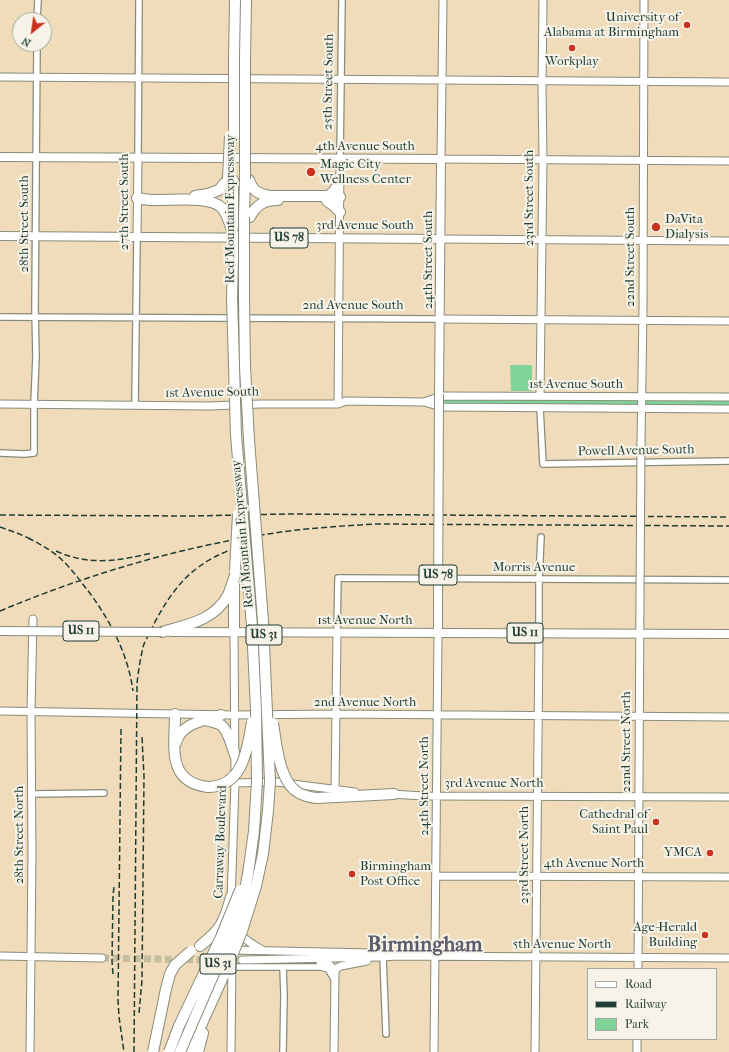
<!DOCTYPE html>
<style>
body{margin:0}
#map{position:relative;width:729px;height:1052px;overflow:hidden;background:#f0dcbb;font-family:"IM FELL French Canon",serif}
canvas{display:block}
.legend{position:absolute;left:587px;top:968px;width:130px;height:72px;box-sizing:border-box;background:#f7f3e8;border:1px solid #a1aaa0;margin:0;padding:5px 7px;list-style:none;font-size:12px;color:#1f3d34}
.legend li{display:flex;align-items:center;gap:8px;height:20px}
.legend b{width:20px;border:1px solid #a1aaa0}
.north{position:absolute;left:12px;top:12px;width:40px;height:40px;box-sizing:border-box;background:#f7f3e8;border:1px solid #a1aaa0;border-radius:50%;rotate:210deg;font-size:11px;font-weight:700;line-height:16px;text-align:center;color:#1f3d34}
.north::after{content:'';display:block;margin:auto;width:14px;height:18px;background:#c8321e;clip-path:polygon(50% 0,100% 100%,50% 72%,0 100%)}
</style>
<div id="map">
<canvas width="729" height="1052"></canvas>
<ul class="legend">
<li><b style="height:5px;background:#fff"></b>Road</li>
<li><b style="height:5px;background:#1f3d34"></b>Railway</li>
<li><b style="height:11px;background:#7ed498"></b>Park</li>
</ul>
<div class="north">N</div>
</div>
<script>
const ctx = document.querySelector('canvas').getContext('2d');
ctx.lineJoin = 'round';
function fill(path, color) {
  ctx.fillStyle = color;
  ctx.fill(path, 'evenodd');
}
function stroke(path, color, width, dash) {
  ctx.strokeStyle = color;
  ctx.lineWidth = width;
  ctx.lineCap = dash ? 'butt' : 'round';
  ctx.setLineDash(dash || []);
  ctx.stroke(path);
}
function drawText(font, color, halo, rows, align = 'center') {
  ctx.font = font + ' "IM FELL French Canon",serif';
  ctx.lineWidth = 4;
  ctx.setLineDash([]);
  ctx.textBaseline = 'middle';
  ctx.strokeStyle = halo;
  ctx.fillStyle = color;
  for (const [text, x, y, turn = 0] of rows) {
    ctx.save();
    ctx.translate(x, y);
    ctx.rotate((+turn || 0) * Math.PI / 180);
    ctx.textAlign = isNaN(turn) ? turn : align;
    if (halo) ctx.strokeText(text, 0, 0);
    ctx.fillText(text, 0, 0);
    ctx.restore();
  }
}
fill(new Path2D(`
 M510,365H531L532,366V391H511Z
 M441,398L729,400V407L441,405Z`), '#7ed498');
stroke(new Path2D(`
 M102,958L213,960`), '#c6bca0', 7, [7, 3.5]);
const street = new Path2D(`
 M37,20L38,0
 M138,157L139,0
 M340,159L342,0
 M0,317L440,319
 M135,405L137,237
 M540,408L543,464L729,461
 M0,453L24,454L34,453V404L36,357L35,308L37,44
 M337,633L338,578L729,580
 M539,633V579L541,537
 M32,794L104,793
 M383,957L386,1034
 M233,967H321L328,969L334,979
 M283,1052L284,995L283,967`);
const secondary = new Path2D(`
 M443,0L441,159L729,161
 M0,77L729,82
 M137,237L138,157
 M441,239L729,241
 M440,319L729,321
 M540,396L543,159L542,89L543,0
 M424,402L441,396L729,397
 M0,404L209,406L261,404H338L346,401L424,402L441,407L729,409
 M338,404L340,159
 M641,444L643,308L644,0
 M0,711L234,715L336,714L729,717
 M235,783L277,782L355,792
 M335,790L337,633
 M391,794L424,796L729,797
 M436,876L729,877
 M231,902L235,783L234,632
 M237,932C245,939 252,945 261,949
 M232,950L371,953L381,954
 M0,956L102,958
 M242,960L381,957L397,956L729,958
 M320,962C328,962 331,965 335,972
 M638,969L640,594
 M335,972L337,968L341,966L367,961
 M30,1052L32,854L31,712L33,619
 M231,1052L232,958
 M334,1052L335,972
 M434,1052L438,633
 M535,1052L539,633
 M637,1052V1039`);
const primary = new Path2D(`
 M0,157L441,159L439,394
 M0,236L441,239
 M171,632L729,634
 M438,633V608`);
const highway = new Path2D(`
 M234,59L235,0
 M245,59L246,0
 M234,137V98
 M245,137V98
 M249,180C253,191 258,194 270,196H328L340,197
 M195,196L208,194L219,190L228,179
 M328,196L334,191L340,181
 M137,198C142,199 147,200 153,200C170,201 210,195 222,208C228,215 230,225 233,234
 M327,201L333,205L340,212
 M244,217L245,179
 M250,217C256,205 264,200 278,200
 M233,228V180
 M232,297L233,259
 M244,297V260
 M162,632C187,625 215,620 228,595C231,589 233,581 235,575
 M234,632V584
 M175,714C175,746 166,782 208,787
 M205,720C210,721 216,722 221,725C228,730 232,747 235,755
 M176,743C181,723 203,721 221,715
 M317,798L394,794
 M200,946C207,940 215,934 220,926C226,917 228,907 231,897
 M189,1052L227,968
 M198,1052L203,1033`);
stroke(street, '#888c78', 8);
stroke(secondary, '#888c78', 9);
stroke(primary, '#888c78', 10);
stroke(highway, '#888c78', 12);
stroke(street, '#fff', 5.5);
stroke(secondary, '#fff', 7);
stroke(primary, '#fff', 8);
stroke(highway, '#fff', 10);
stroke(new Path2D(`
 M0,515L191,516L285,514L729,517
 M0,527L17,533L33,540
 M28,538C40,544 51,550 61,559C72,569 80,581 89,592C111,622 128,654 133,691
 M56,551C89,566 118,561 152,553
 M0,611C86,575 176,548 268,534C305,528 341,526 377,524L729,526
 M121,729L118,1000L119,1017L124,1052
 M113,974L112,961L113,897L114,886
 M139,1013L142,980L144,776L143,757L142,737
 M134,1052L137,684C138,673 141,654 144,644C146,639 149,635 151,630C161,609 177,583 196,569C215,554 238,546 261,541`), '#1f3d34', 1.5, [6, 3]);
const secondaryBridge = new Path2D(`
 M640,594L641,444`);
const primaryBridge = new Path2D(`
 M438,608L439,394
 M0,631L162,632`);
const highwayBridge = new Path2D(`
 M234,98V59
 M245,98V59
 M228,179L230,136
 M245,179V137
 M233,259V234
 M244,260V217
 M235,571L238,514
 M273,723C276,742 279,779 296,791C302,796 309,797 317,798
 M208,787C244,786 247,749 252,722
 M227,968L242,931L256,886L263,854L268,811L270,781L263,621L249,440L245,367L244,297
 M153,1052L166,989L170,974L175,965L191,951
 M169,1052L179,1026L221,937L240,890
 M180,1052L228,941L238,915L243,900L248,874L254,831L257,781L256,710L252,626L236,435L232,297`);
stroke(secondaryBridge, '#888c78', 9, []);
stroke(primaryBridge, '#888c78', 10, []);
stroke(highwayBridge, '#888c78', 12, []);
stroke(secondaryBridge, '#fff', 7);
stroke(primaryBridge, '#fff', 8);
stroke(highwayBridge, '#fff', 10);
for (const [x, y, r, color] of [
 [687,25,4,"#c8321e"],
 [572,48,4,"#c8321e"],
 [311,172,5,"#c8321e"],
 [656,227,5,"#c8321e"],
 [656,822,4,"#c8321e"],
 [710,853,4,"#c8321e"],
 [352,874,4,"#c8321e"],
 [705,935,4,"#c8321e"]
]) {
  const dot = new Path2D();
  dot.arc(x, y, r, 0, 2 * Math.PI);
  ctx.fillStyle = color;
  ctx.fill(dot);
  stroke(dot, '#f7f3e8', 1.5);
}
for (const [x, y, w] of [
 [289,238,38],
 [438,575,38],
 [81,631,36],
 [525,633,36],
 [264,635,36],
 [218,964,36]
]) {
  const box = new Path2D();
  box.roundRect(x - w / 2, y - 10, w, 20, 3);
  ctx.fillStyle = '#f7f3e8';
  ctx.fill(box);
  stroke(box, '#1f3d34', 1);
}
drawText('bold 12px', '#1f3d34', null, [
 ["US 78",289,238],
 ["US 78",438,575],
 ["US 11",81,631],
 ["US 11",525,633],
 ["US 31",264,635],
 ["US 31",218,964]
]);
drawText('13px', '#1f3d34', '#f7f3e8', [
 ["University of",679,18],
 ["Alabama at Birmingham",679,33],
 ["Workplay",572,62,"center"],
 ["Magic City",320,165,"left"],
 ["Wellness Center",320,180,"left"],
 ["DaVita",665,220,"left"],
 ["Dialysis",665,235,"left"],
 ["Cathedral of",648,815],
 ["Saint Paul",648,830],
 ["YMCA",702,853],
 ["Birmingham",360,867,"left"],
 ["Post Office",360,882,"left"],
 ["Age-Herald",697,928],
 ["Building",697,943]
], 'right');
drawText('13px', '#1f3d34', '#f7f3e8', [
 ["25th Street South",329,82,-89],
 ["4th Avenue South",365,147],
 ["23rd Street South",530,198,-90],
 ["27th Street South",125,202,-90],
 ["Red Mountain Expressway",231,209,-90],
 ["28th Street South",25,224,-90],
 ["3rd Avenue South",365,226],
 ["22nd Street South",631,257,-90],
 ["24th Street South",429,260,-90],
 ["2nd Avenue South",353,306],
 ["1st Avenue South",576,385],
 ["1st Avenue South",212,393,-1],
 ["Powell Avenue South",636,451,-1],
 ["Red Mountain Expressway",243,534,-95],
 ["Morris Avenue",534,568],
 ["1st Avenue North",365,621],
 ["2nd Avenue North",365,703],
 ["22nd Street North",627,742,-90],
 ["3rd Avenue North",494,784],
 ["24th Street North",425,786,-90],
 ["28th Street North",20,835,-90],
 ["Carraway Boulevard",221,842,-88],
 ["23rd Street North",525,855,-90],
 ["4th Avenue North",594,864],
 ["5th Avenue North",562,945]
]);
drawText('bold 21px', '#5c5c6d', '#f7f3e8', [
 ["Birmingham",425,946]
]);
</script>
